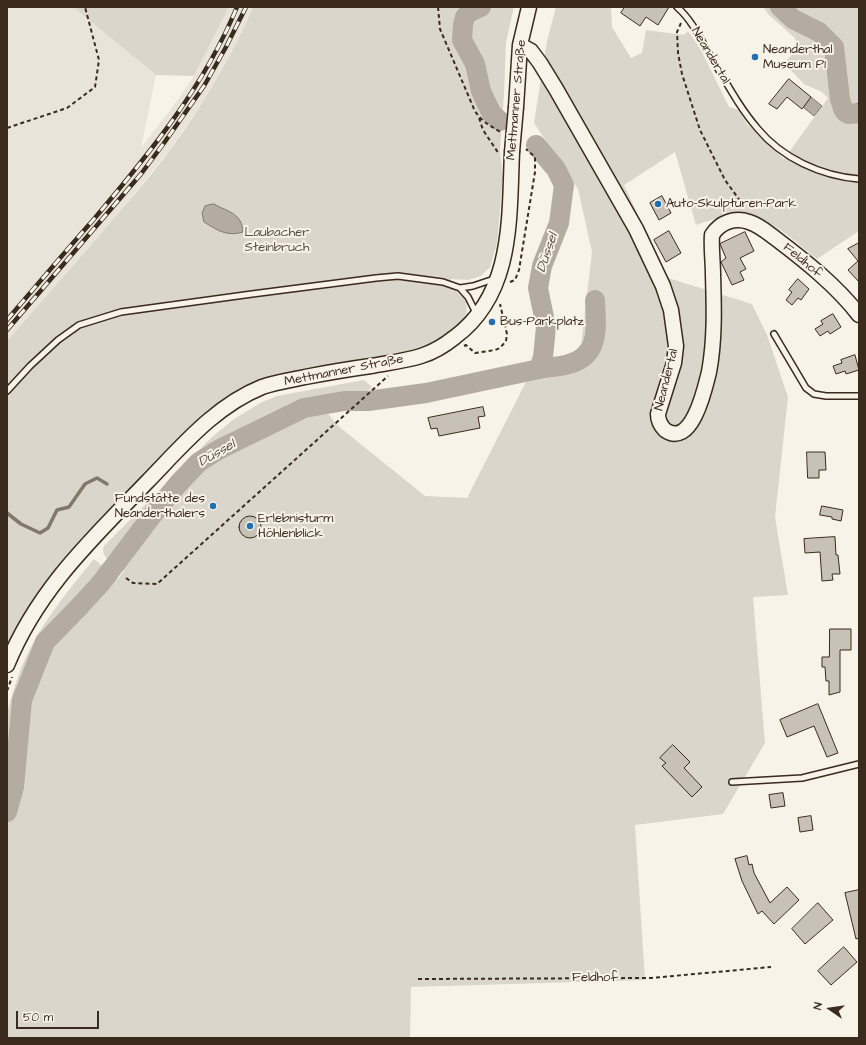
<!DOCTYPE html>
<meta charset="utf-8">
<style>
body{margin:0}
#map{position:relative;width:866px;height:1045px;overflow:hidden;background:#f7f3e8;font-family:"Architects Daughter",sans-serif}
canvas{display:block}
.frame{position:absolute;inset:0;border:8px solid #3b2a1e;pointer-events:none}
.north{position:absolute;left:810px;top:989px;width:40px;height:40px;-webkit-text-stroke:3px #f7f3e8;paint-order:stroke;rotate:283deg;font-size:11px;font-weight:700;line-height:16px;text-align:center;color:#3b2a1e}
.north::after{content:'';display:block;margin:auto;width:14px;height:18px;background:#3b2a1e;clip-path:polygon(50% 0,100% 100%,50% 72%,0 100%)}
.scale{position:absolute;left:16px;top:1011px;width:83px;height:18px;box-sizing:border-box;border:2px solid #3b2a1e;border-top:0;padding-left:5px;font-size:12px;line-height:14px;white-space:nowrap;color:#3b2a1e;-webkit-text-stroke:3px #f7f3e8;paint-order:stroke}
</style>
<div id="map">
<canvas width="866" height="1045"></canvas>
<div class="frame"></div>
<div class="north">N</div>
<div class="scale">50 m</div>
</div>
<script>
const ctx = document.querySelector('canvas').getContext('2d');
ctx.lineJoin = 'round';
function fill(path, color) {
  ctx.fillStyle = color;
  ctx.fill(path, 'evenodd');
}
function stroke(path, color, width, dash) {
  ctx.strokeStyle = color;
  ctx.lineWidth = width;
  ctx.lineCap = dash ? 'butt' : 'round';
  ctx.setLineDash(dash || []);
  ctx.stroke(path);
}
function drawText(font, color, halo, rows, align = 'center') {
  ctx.font = font + ' "Architects Daughter",sans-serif';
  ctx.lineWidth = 4;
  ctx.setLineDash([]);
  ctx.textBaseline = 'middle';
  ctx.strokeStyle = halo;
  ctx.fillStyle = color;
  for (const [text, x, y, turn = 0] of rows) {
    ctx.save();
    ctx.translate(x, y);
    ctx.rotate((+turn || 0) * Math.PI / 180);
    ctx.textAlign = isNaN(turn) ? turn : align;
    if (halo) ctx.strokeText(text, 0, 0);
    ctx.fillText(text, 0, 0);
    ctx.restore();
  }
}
fill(new Path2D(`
 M7,7H73L156,75L141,148L176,102L194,76L229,7H253L231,52L210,90L193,116L171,148L123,208L7,341Z`), '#e9e4d9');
fill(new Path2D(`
 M73,7H229L194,76L156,75Z
 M253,7H514L506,42L504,94L500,151L503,177L497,243L490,267L481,276L468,280L451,279L450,285L466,301C467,307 468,314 464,319C449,343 402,354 376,358C368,360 360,362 351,361L289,374L187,433L79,541L44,587L7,652V341C37,307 67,272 97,238C131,199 165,160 193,117C216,82 236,45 253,7Z
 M556,7H611L612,27L631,58L642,53L646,30L684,35L688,31L701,50L729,107L739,110L747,124L784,159L828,98L822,92L804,84L784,63L796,50L795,38L769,15L763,7H859V231L817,259C793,240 764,210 732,215C720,217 708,221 696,225L675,152L624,185L668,278L752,304L767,335L788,397L775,517L788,595L753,597L765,743L723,814L635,825L645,980L411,987L410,1038H7V713C13,692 19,669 30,649C47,616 70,588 94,559L118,579L124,571C116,564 99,558 104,546L212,437L234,419L262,402L277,396L364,380L372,387L348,407L325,410L337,425L425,496L467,498L528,378L579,363L592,252L578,189L534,123L547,41Z`), '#dbd6cb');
const water = new Path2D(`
 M811,97L822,106L814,116L804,108Z
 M214,204C228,212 242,213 243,232C227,237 217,230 204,222L202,213L205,206Z`);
fill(water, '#b4aca0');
stroke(water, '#84786c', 1);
stroke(new Path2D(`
 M7,513L21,524L40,533L48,528L57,510L69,507L85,484L97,478L107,484`), '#84786c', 3.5);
stroke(new Path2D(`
 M481,7L470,12L465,17L463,25L462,40L475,64L481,91L486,102L492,114L500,121
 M780,7L793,19L819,32L834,47L840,99L843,109L845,112L848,114L859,113
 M539,369C548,367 559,367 569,364C601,355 596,326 595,300
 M7,812L14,787L22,700L45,642L79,607L101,583L151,517L178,484L199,462L220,449L304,408L344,401H368L426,393L539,369L543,357L546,327L538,288L542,266L559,223L564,185L556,169L536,145`), '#b4aca0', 20);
const building = new Path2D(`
 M625,7H669L658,25L646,17L640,26L621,13Z
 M789,79L811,97L802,109L787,97L777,109L769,104Z
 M662,196L671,213L659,220L650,203Z
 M669,231L681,253L666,262L654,240Z
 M745,232L754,251L740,258L746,269L740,272L744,280L732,285L721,262L726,258L720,244Z
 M859,243V282L848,270L858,261L848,249Z
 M798,279L809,289L801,300L798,298L792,305L786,300L792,292L789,290Z
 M833,314L841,327L830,334L828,331L820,336L815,329L823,324L821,321Z
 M855,355L859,370L846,374L845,371L836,374L833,366L842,363L841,360Z
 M483,407L485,416L478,417L480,428L439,436L437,428L431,429L428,418Z
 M807,452H825L826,470H819V478H808Z
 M822,506L843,510L841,521L832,519V517L820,515Z
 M239 527a11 11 0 1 1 22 0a11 11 0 1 1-22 0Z
 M835,537L836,555H838L840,574H832L833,580L822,581L820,552L805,553L804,539Z
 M830,629H851V650H840V692L829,695V681H826L825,667H822V657H829Z
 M818,704L838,753L827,757L814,726L787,737L780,720Z
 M673,745L690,762L684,768L702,787L692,797L662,766L666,763L660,758Z
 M783,793L785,806L771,808L769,795Z
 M811,816L813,830L800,832L798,818Z
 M747,856L749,865L752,864L754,873L770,903L787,887L799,900L774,924L762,911L758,914L742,881L735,859Z
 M859,890V938L856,939L845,893Z
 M818,903L833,920L805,944L792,929Z
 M844,947L857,962L831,985L818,971Z`);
fill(building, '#c8c1b6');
stroke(building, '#3b2a1e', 1);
const service = new Path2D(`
 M677,7C692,20 701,40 711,57C726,82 739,107 758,129C782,158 821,176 859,179
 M460,288L473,286L494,279
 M774,334L806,388L814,394L826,396H859
 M7,391L30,366L58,340L79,325L121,312L252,294L376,278L398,276L443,282L460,288L468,297L476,313
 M732,782L802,778L859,764`);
const secondary = new Path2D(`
 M520,45L531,51L540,63L556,89L636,229L663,286L671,310L676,346L674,363L658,414C658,421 660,425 665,430C692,449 705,388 709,372C715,340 714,307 713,275C713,261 711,248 712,235C720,222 735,217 749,222C759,225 767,232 775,238C804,260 837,286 859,315
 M516,107L520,45L529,7
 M7,665C38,589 92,539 147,482C182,446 215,406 262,387C276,382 291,380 305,377C326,373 349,369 371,366C387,363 405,361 421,356C434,352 445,345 455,337C514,293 509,218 512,152`);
stroke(service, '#3b2a1e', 8);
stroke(secondary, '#3b2a1e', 17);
stroke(new Path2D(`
 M438,7L440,29L474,109C480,121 491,126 502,133
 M681,23L677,32L678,53L682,74L700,130L725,180L746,209
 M858,104L859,103
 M479,118L483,130L499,154
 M7,128L67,108L95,87L99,60L85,7
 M510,282L515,280L519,270L535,172V157L526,149
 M464,346L466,345L475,353L495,350L500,348L506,341L507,334L500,304
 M126,578L133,583L157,584L388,376
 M7,691L12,677
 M418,979L651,978L771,967`), '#3b2a1e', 2, [4, 3]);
stroke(service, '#f7f3e8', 5);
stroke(secondary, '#f7f3e8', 14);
const rail = new Path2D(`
 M7,320C36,286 65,252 94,219C149,154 204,87 237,7
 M7,330L141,174L164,143L204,86L226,47L246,7`);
stroke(rail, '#3b2a1e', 4.5);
stroke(rail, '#f7f3e8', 3, [9]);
const secondaryBridge = new Path2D(`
 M512,152L516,107`);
stroke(secondaryBridge, '#3b2a1e', 17, []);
stroke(secondaryBridge, '#f7f3e8', 14);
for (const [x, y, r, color] of [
 [755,57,4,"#1f6fb2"],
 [658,204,4,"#1f6fb2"],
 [492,322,4,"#1f6fb2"],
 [213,506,4,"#1f6fb2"],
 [250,526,4,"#1f6fb2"]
]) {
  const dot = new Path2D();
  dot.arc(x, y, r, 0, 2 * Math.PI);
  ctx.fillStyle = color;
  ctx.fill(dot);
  stroke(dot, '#f7f3e8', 1.5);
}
drawText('13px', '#3b2a1e', '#f7f3e8', [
 ["Neanderthal",763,50],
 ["Museum P1",763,65],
 ["Auto-Skulpturen-Park",666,204],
 ["Bus-Parkplatz",500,322],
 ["Fundstätte des",205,499,"right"],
 ["Neanderthalers",205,514,"right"],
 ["Erlebnisturm",258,519],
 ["Höhlenblick",258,534]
], 'left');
drawText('13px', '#3b2a1e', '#f7f3e8', [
 ["Neandertal",710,56,59],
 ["Mettmanner Straße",517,100,-85],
 ["Feldhof",802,261,40],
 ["Mettmanner Straße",344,371,-11],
 ["Neandertal",667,380,-76],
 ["Feldhof",595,978]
]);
drawText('13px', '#5b4c41', '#f7f3e8', [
 ["Laubacher",277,233],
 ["Steinbruch",277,248]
]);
drawText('italic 14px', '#5f5145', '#f7f3e8', [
 ["Düssel",548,253,-71],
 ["Düssel",217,454,-30]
]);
</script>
